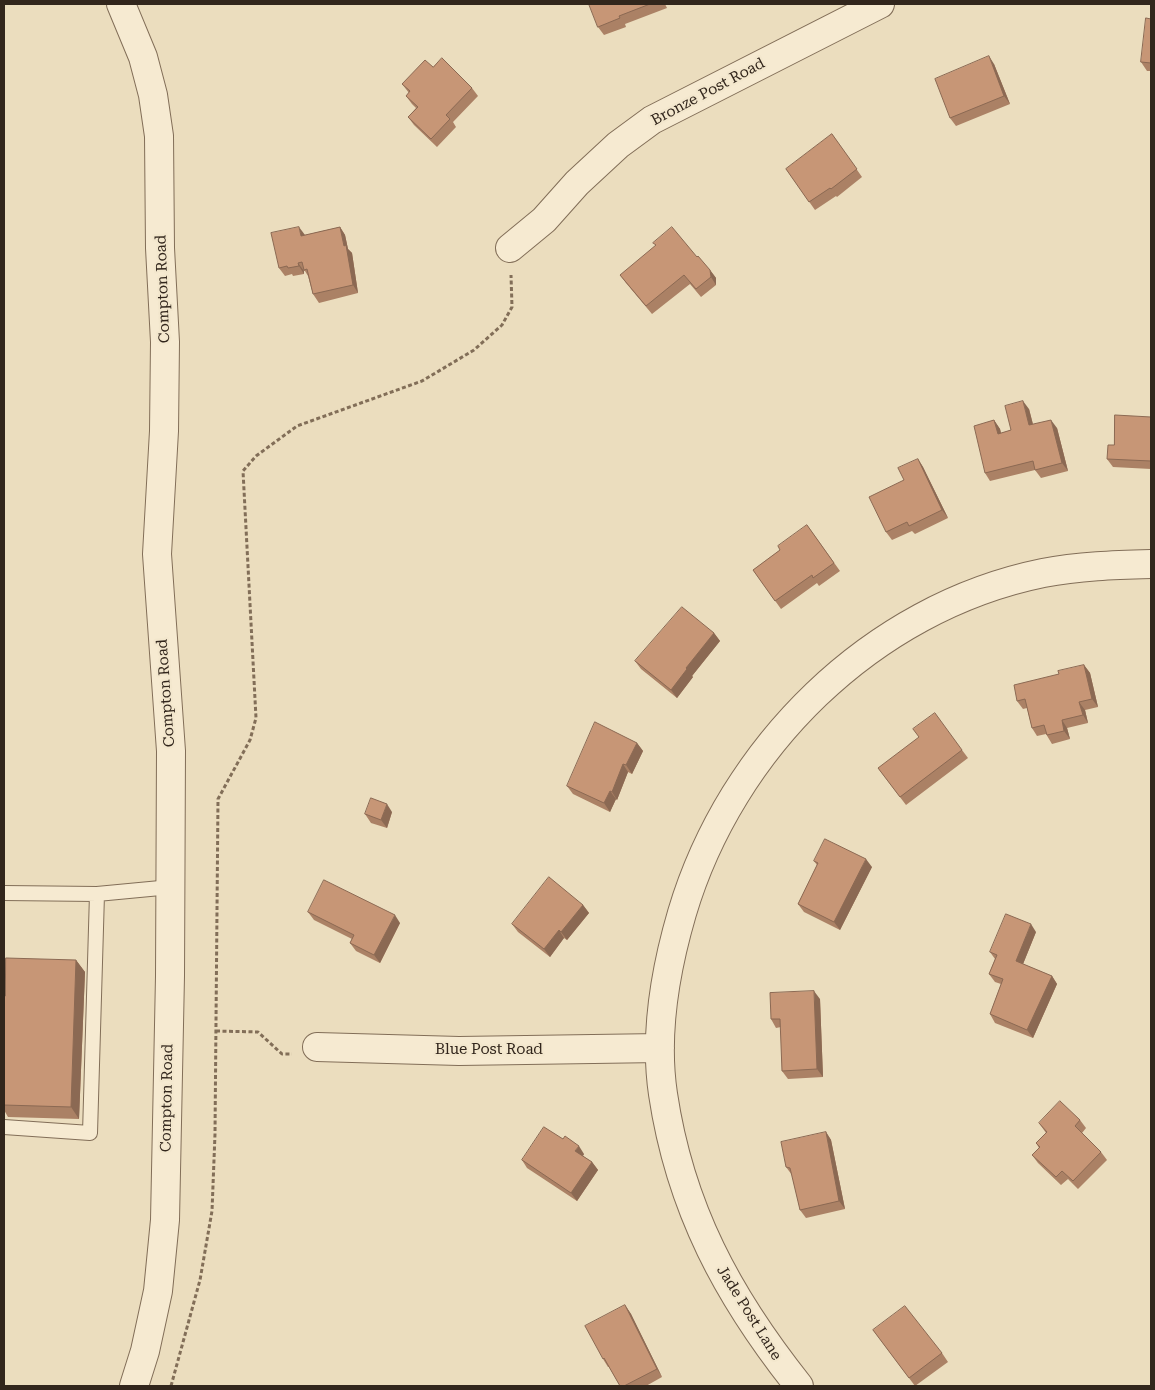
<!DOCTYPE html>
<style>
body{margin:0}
#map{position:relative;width:1155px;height:1390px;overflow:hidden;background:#ebddbe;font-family:"Roboto Serif",serif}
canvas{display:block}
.frame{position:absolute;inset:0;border:5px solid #32261c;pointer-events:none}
</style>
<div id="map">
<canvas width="1155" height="1390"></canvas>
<div class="frame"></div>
</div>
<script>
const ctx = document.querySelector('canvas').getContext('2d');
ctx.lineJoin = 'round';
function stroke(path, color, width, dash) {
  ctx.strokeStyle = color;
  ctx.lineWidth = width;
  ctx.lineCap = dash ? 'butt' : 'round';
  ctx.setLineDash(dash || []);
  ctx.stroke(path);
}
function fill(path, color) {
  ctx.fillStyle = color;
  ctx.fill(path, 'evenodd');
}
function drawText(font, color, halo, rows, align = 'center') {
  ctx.font = font + ' "Roboto Serif",serif';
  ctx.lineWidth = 4.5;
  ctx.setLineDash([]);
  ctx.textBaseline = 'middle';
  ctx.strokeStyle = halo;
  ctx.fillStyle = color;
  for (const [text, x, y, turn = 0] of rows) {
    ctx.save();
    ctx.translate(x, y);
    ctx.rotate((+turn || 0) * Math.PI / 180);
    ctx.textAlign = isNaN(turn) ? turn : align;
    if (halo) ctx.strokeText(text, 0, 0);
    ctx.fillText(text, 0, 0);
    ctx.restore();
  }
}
const service = new Path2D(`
 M4,893L97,894L171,887
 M4,1127L90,1133L97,894`);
const minor = new Path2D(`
 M510,248L544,220L577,183L618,145L652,120L880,4
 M317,1047L459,1051L660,1048
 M799,1386C728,1297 680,1208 663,1094C654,1034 665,971 682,913C731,748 871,608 1043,573C1079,566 1115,565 1151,564`);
const tertiary = new Path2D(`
 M121,4L143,57L153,95L159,136L160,248L165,342L164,431L157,554L171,751L170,976L165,1220L158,1291L145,1351L134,1386`);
stroke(service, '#826e58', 16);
stroke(minor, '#826e58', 30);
stroke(tertiary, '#826e58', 30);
stroke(new Path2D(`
 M216,1031L258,1032L282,1054H292
 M171,1386L200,1280L212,1211L215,1134L218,799L250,740L256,718L243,471L256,456L297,426L422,381L474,350L502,325L512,307L511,275`), '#826e58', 3, [4, 2.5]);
stroke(service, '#f6ead1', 14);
stroke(minor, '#f6ead1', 28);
stroke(tertiary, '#f6ead1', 28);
fill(new Path2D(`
 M589,4H665L667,8L625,24L626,27L604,35L598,27Z
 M1151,19V71H1147L1141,62Z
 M994,64L1010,104L956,126L950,118Z
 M433,67L472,88L478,96L453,122L456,127L437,147L414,125L408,117L416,108L412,104L406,96L409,93L402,84Z
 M832,134L862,177L837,197L836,196L815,210L786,169Z
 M340,227L345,235L348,249L352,253L358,293L319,303L313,294L308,276L305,271H304V274L293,276L292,274L285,276L279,268L305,235Z
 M697,257L710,270L716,278V285L701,297L690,284L652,314L626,283L620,275Z
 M1029,409L1033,424L1057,428L1068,471L1041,478L1035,470L990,481L985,473L994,420L1000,429L1001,433L1011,430Z
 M1151,417V469L1113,467L1107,459L1114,445Z
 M918,459L923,467L948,518L915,534L912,531L892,540L886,532L904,480Z
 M807,525L840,571L819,586L817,583L781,609L753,570L780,550Z
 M714,633L720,641L692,676L693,677L677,698L641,669L635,661Z
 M1084,665L1090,673L1098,707L1085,710L1088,723L1067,728L1070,739L1052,744L1046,734L1037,736L1032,728L1027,708L1023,709L1017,701L1059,674Z
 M637,743L643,751L632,774L628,772L617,800L616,799L610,812L573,794L567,786Z
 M962,750L968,758L906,805L878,768Z
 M392,812L387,828L371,823L365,814Z
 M814,861L872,867L840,930L804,912L798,904L817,865Z
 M583,905L589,913L567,940L564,938L550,957L518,932L512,924Z
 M308,912L400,923L380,963L356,951L350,943L352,939L314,920Z
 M1036,932L1023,964L1052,976L1057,984L1033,1038L995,1023L990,1014L1001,984L995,982L989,974L995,959L990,952Z
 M76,960L85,972L79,1119L8,1117L4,1110V996Z
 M820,999L823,1077L788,1079L782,1071L781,1027L776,1028L771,1019Z
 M1080,1120L1086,1128L1082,1133L1101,1152L1107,1160L1078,1189L1068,1179L1061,1185L1038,1163L1032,1155L1039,1148L1036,1143L1046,1133L1039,1123Z
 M826,1132L831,1140L845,1209L806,1218L800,1210L792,1175L786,1167Z
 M584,1154L583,1156L592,1162L598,1170L577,1201L527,1168L522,1160Z
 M625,1305L631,1314L662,1377L646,1386H620L609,1367H608L603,1359Z
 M873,1330L942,1353L948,1362L915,1386Z`), '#ab8165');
fill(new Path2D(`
 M989,56L994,64L1010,104L1004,96Z
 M299,227L305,235L306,244L301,236Z
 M340,227L345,235L348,249L352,253L358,293L353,285Z
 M298,263L304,271V274L299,266Z
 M710,270L716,278V285L711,277Z
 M1023,401L1029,409L1035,433L1029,425Z
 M994,420L1000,429L1003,442L998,434Z
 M1051,420L1057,428L1068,471L1062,463Z
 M918,459L923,467L948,518L942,510Z
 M714,633L720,641L692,676L693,677L677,698L671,690L686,668Z
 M1084,665L1090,673L1098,707L1092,699Z
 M1079,702L1085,710L1088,723L1083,715Z
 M1062,720L1067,728L1070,739L1064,731Z
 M637,743L643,751L632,774L626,765Z
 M623,764L628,772L617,800L612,792Z
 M610,791L616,799L610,812L604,803Z
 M387,804L392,812L387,828L381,820Z
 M866,859L872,867L840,930L834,922Z
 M583,905L589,913L567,940L561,932Z
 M395,915L400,923L380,963L374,955Z
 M1031,924L1036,932L1021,969L1016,961Z
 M559,930L564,938L550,957L544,949Z
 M76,960L85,972L79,1119L71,1107Z
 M1052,976L1057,984L1033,1038L1027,1030Z
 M814,991L820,999L823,1077L817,1069Z
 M826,1132L831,1140L845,1209L839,1201Z
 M579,1146L584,1154L581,1159L575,1151Z
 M592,1162L598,1170L577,1201L571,1193Z
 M625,1305L631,1314L662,1377L657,1369Z`), '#8b6953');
const building = new Path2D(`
 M589,4H650L619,16L620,18L598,27Z
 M1146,18L1151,19V63L1141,62Z
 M989,56L1004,96L950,118L935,79Z
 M442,58L472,88L446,115L450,119L431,139L408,117L418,107L406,96L410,91L402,84L425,60L433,67Z
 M832,134L857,169L831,189L830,188L809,202L786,169Z
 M299,227L301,236L340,227L344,246L346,245L353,285L313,294L307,269L304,270L302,262L298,263L299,266L288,268L287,266L279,268L271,233Z
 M672,227L697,257L698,256L710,270L711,277L696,289L684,275L646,306L620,275L656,245L653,243Z
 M1023,401L1029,425L1051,420L1062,463L1035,470L1033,461L985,473L974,426L994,420L998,434L1011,430L1005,406Z
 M1115,415L1151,417V461L1107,459L1108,445H1114Z
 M918,459L942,510L909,526L907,522L886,532L869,497L904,480L898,468Z
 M807,525L834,563L813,578L812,575L775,601L753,570L780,550L778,546Z
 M682,607L714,633L686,668L687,669L671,690L635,661Z
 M1084,665L1092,699L1079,702L1083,715L1062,720L1064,731L1047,735L1044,725L1032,728L1025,699L1017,701L1014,685L1059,674L1058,671Z
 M935,713L962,750L900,797L878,768L919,737L913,729Z
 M595,722L637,743L626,765L623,764L612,792L610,791L604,803L567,786Z
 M371,798L387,804L381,820L365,814Z
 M825,839L866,859L834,922L798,904L818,863L814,861Z
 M549,877L583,905L561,932L559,930L544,949L512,924Z
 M324,880L395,915L374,955L350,943L354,935L308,912Z
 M1006,914L1031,924L1016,961L1052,976L1027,1030L990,1014L1003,979L989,974L997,955L990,952Z
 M6,958L76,960L71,1107L4,1105V996H5Z
 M814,991L817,1069L782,1071L780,1019H771L770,993Z
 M1060,1101L1080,1120L1075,1126L1101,1152L1073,1181L1062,1171L1056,1177L1032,1155L1040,1147L1036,1143L1047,1132L1039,1123Z
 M544,1127L563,1139L565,1136L579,1146L575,1151L592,1162L571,1193L522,1160Z
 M826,1132L839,1201L800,1210L790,1168L786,1167L781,1142Z
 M625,1305L657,1369L624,1386H620L604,1358L603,1359L585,1326Z
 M905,1306L942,1353L909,1378L873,1330Z`);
fill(building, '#c79676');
stroke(building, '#8b6953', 1);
drawText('15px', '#32261c', '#f3e7cd', [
 ["Bronze Post Road",708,92,-28],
 ["Compton Road",163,289,-92],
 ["Compton Road",166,693,-94],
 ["Blue Post Road",489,1050],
 ["Compton Road",167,1098,-89],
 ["Jade Post Lane",749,1313,58]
]);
</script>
